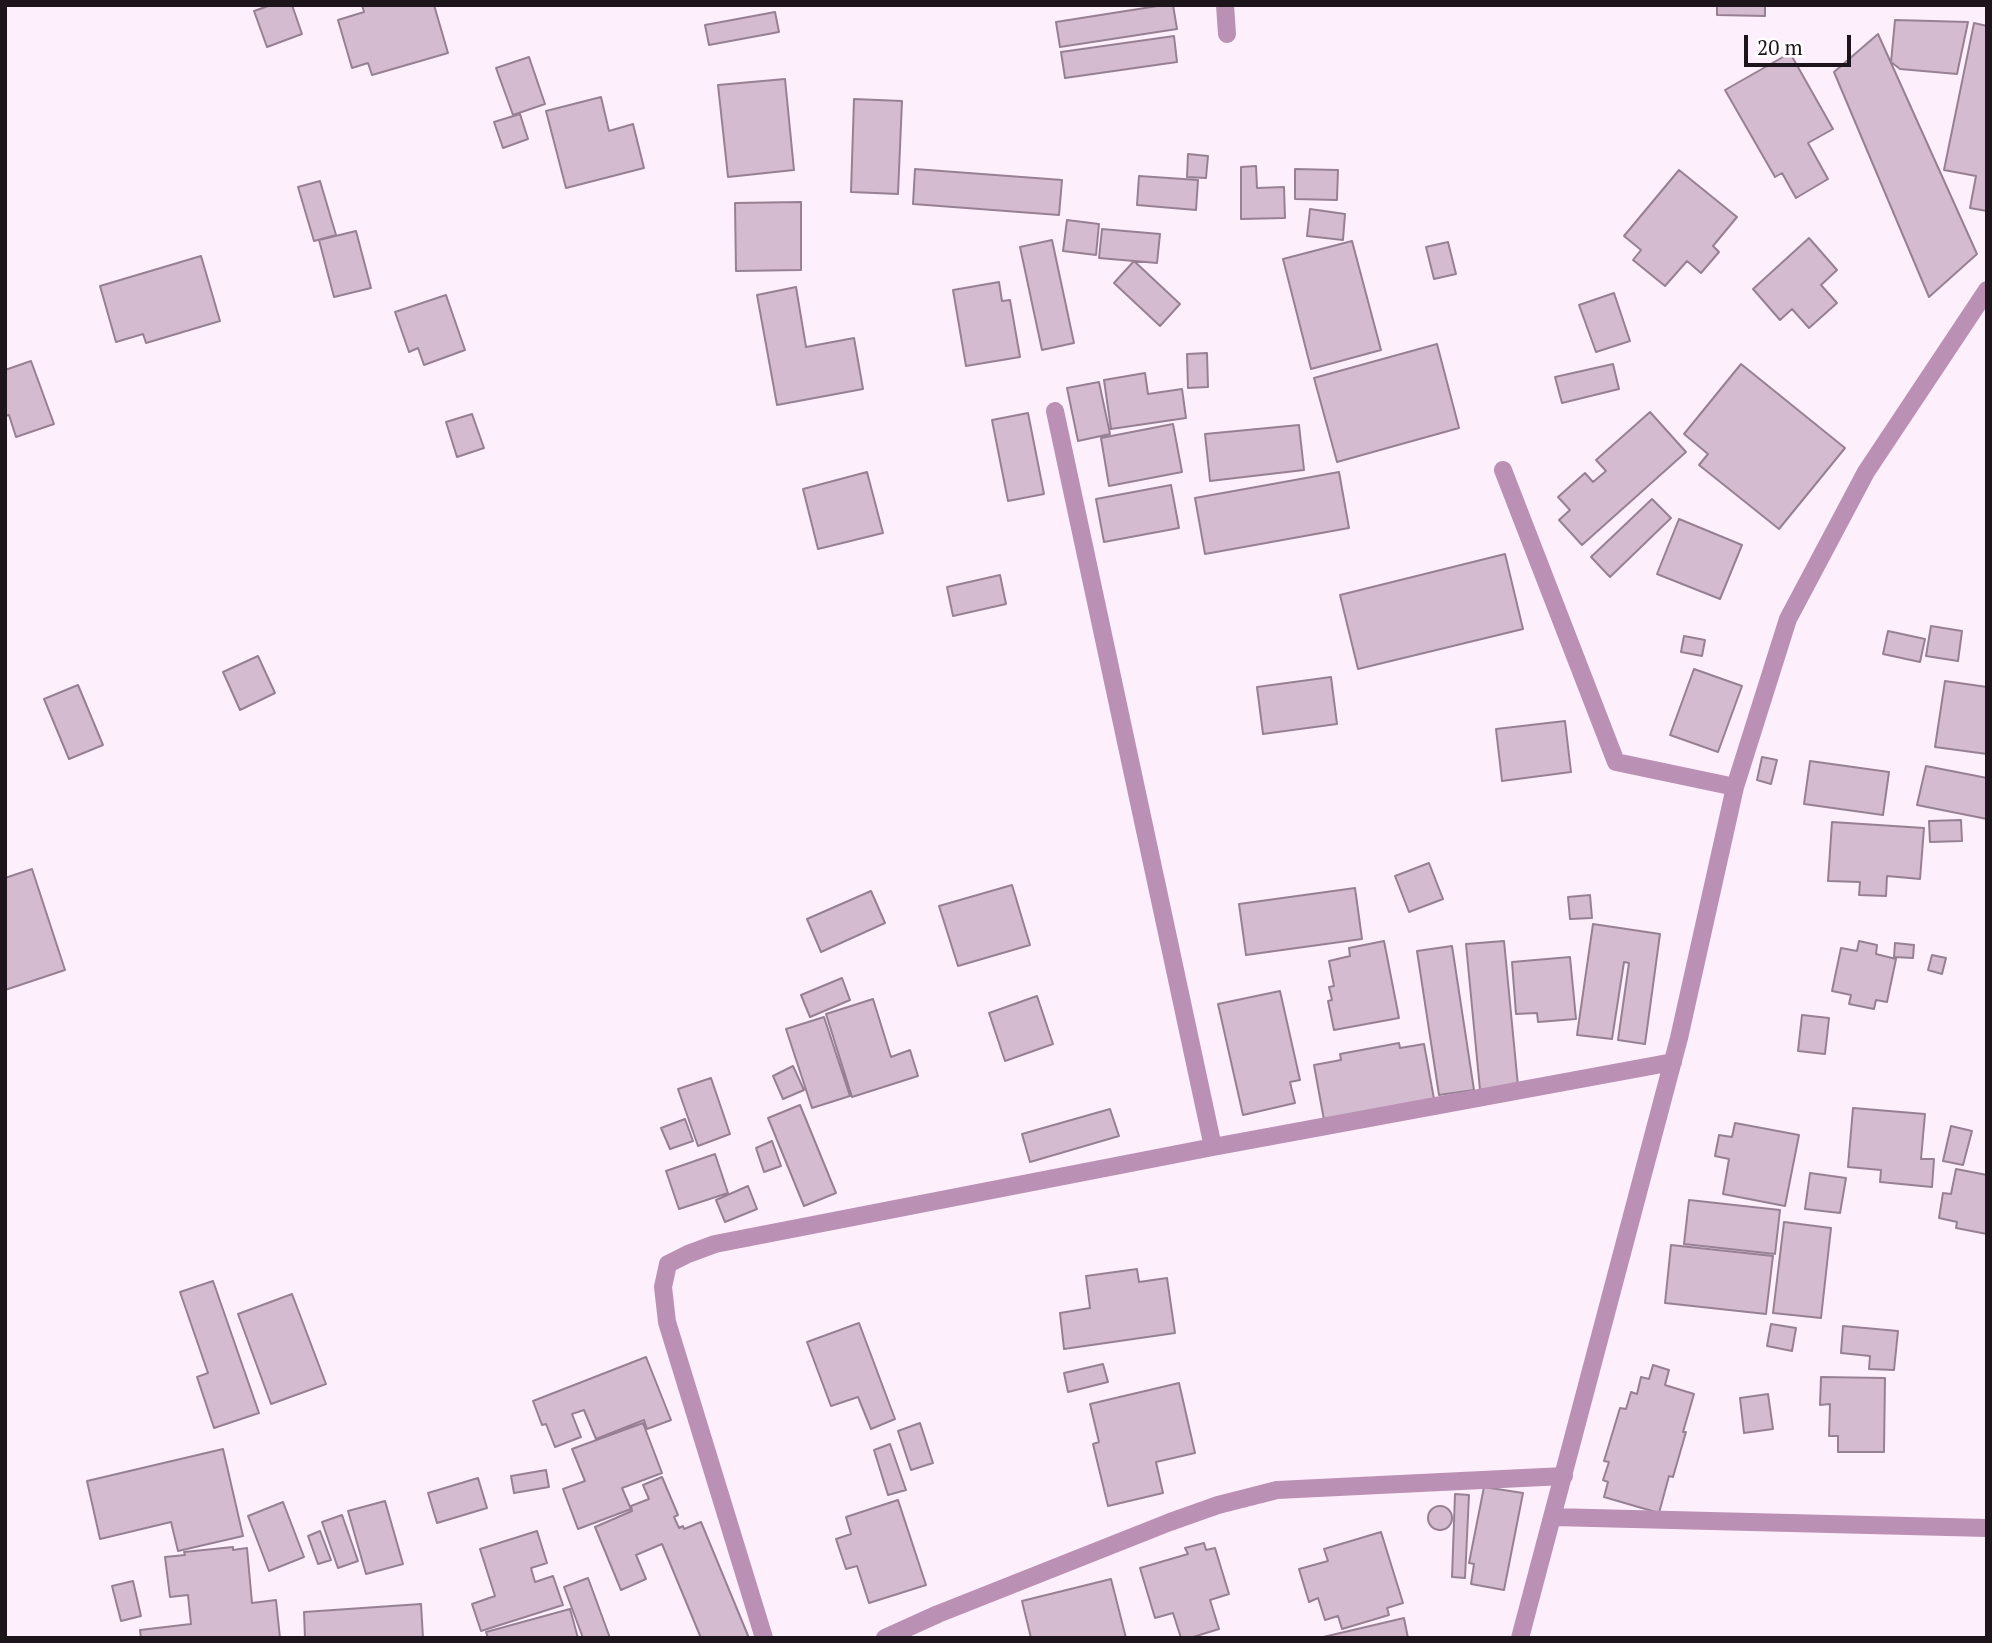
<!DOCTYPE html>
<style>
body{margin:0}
#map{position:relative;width:1992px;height:1643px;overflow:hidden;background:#feeffc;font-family:"PT Serif",serif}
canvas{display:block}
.frame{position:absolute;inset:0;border:7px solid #1d141c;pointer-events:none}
.scale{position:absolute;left:1744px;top:35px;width:107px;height:32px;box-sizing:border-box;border:4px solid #1d141c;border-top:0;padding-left:9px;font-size:21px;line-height:24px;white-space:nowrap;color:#1d141c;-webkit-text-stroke:5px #fff;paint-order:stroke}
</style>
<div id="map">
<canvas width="1992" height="1643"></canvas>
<div class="frame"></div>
<div class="scale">20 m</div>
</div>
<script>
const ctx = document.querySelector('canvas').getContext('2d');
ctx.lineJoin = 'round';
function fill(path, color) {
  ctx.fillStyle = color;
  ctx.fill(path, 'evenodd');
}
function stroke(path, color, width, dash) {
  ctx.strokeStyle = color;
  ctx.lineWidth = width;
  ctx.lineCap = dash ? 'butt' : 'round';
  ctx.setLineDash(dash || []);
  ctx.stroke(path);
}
const building = new Path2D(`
 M271,5H292L302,34L267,47L254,11Z
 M362,5H434L448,53L372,75L368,63L352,68L338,20L364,12Z
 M1164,5H1173L1177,29L1060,47L1056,22Z
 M1717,5H1765V16L1717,15Z
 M775,12L779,32L709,45L705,25Z
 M1895,20L1968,22L1957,74L1900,69L1891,62Z
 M1974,23L1987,26V211L1970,208L1976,176L1944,170Z
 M1878,34L1977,254L1929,297L1834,72Z
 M1174,36L1177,62L1065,78L1061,52Z
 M1790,53L1833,129L1808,143L1828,179L1796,198L1782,173L1775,177L1725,90Z
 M529,57L545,104L513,115L496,68Z
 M785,79L794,170L728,177L718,85Z
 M601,97L609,131L633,124L644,168L566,188L546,111Z
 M854,99L902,101L898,194L851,192Z
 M520,114L528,139L503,148L494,122Z
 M1188,154L1208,156L1206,178L1187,177Z
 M1256,166L1257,188L1284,187L1285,218L1241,219V167Z
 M915,169L1062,180L1059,215L913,204Z
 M1295,169L1338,170L1337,200L1295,199Z
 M1679,170L1737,217L1713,246L1719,252L1701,273L1687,261L1665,286L1633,260L1641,250L1624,236Z
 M1139,176L1198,180L1196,210L1137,205Z
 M320,181L336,235L314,241L298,187Z
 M801,202V270L736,271L735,203Z
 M1310,209L1345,214L1343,240L1307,236Z
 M1067,220L1099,224L1096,255L1063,251Z
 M1102,229L1160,234L1157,263L1099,258Z
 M356,231L371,288L334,297L319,240Z
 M1809,238L1837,270L1821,285L1837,303L1809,328L1792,309L1780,320L1753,289Z
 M1052,240L1074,343L1042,350L1020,247Z
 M1352,241L1381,350L1311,369L1283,259Z
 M1448,242L1456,274L1434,279L1426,247Z
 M201,256L220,321L146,343L143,334L116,342L100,286Z
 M1134,261L1180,304L1160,326L1114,283Z
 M999,282L1002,301L1010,300L1020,357L966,366L953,290Z
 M796,287L806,347L854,338L863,389L777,405L757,295Z
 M1614,293L1630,341L1596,352L1579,305Z
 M446,295L465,350L424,365L418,348L409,352L395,312Z
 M1437,344L1459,428L1337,462L1314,378Z
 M1207,353L1208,387L1188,388L1187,354Z
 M31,361L54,424L16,437L9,415L5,416V370Z
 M1613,364L1619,389L1562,403L1555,377Z
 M1741,364L1845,448L1779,529L1699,465L1708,454L1684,434Z
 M1145,373L1148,394L1182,389L1186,418L1111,429L1104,380Z
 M1099,382L1110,434L1078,441L1067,388Z
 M1650,412L1686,452L1582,545L1559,520L1570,510L1558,497L1585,473L1593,482L1606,471L1596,460Z
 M1028,413L1044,494L1008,501L992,420Z
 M472,414L484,448L457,457L446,422Z
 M1173,424L1182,472L1109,486L1101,438Z
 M1299,425L1304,470L1210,481L1205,434Z
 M867,472L883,533L818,549L803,489Z
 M1339,472L1349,528L1205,554L1195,498Z
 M1171,485L1179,528L1104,542L1096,499Z
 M1652,499L1671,518L1610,577L1591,557Z
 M1679,519L1742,545L1720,599L1657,574Z
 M1505,554L1523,629L1358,669L1340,595Z
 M1000,575L1006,604L953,616L947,587Z
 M1931,626L1962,631L1958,661L1926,656Z
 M1888,631L1925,639L1920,662L1883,654Z
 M1684,636L1705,640L1702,656L1681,652Z
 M258,656L275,693L240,710L223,672Z
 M1694,669L1742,686L1718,752L1670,735Z
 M1331,677L1337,724L1263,734L1257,687Z
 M1945,681L1987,687V754L1935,747Z
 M78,685L103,745L69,759L44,699Z
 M1565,721L1571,772L1502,781L1496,729Z
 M1762,757L1777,760L1771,784L1757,780Z
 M1810,761L1889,772L1883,815L1804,804Z
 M1926,766L1987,778V819L1917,805Z
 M1961,820L1962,841L1930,842L1929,821Z
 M1832,822L1924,828L1920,879L1887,876L1886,896L1859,895L1860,882L1828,881Z
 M1429,863L1443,899L1409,912L1395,876Z
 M32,869L65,970L5,990V878Z
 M1012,885L1030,945L958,966L939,906Z
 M1355,888L1362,939L1246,955L1239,904Z
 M871,891L885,923L821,952L807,919Z
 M1590,895L1592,918L1570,919L1568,897Z
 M1593,924L1660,934L1645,1044L1618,1040L1629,963L1624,962L1612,1039L1577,1035Z
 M1384,941L1399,1018L1334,1030L1328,1001L1332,1000L1329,987L1334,986L1329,961L1350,956L1349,948Z
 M1504,941L1518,1086L1480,1090L1466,944Z
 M1859,941L1877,945L1876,954L1896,959L1887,1002L1876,1000L1874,1009L1849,1004L1851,995L1832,991L1841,948L1857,951Z
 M1895,943L1914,945L1913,958L1894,957Z
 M1452,946L1474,1090L1439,1095L1417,951Z
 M1932,955L1946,958L1942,974L1928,970Z
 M1570,957L1576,1019L1538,1022L1537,1013L1516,1014L1512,962Z
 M842,978L850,1000L810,1017L801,995Z
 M1280,991L1300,1080L1290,1082L1295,1103L1243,1115L1218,1004Z
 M1037,996L1053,1044L1005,1061L989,1013Z
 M873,999L891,1057L910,1050L918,1076L852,1097L826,1014Z
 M1802,1015L1829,1018L1825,1054L1798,1051Z
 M824,1017L850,1096L812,1108L786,1029Z
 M1399,1043L1400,1048L1424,1044L1434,1099L1324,1120L1314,1065L1341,1060L1340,1054Z
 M793,1066L804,1090L783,1099L773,1076Z
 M711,1078L730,1134L698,1146L678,1089Z
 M800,1105L836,1193L804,1206L768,1118Z
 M1853,1108L1925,1114L1921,1159H1934L1932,1187L1880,1182L1881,1170L1848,1167Z
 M1110,1109L1119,1136L1030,1162L1022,1134Z
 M685,1119L693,1141L670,1149L661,1128Z
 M1735,1123L1799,1135L1785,1206L1723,1194L1729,1159L1715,1156L1719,1135L1732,1137Z
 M1951,1126L1972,1131L1963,1165L1943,1161Z
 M772,1141L781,1166L764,1172L756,1148Z
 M715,1154L728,1193L679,1209L666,1171Z
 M1956,1169L1987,1175V1234L1956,1228L1957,1222L1939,1218L1943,1193L1951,1194Z
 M1810,1173L1846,1178L1840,1213L1805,1209Z
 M748,1186L757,1209L725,1222L716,1200Z
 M1689,1200L1780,1210L1775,1254L1684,1244Z
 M1784,1222L1831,1228L1821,1318L1773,1313Z
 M1671,1245L1773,1256L1766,1314L1665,1303Z
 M1137,1269L1139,1282L1167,1278L1175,1333L1064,1349L1060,1313L1090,1308L1086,1276Z
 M213,1281L259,1413L214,1428L197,1377L208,1373L180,1292Z
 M292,1294L326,1384L271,1404L238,1314Z
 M859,1323L895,1419L871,1429L858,1397L831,1406L807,1342Z
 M1771,1324L1796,1328L1792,1351L1767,1346Z
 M1843,1326L1898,1331L1894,1370L1869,1369L1870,1356L1841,1353Z
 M646,1357L671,1420L647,1429L644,1420L596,1439L584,1410L572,1414L581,1437L555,1447L546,1424L542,1425L533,1401Z
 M1103,1364L1108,1382L1068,1392L1064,1373Z
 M1653,1365L1669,1370L1665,1385L1694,1394L1683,1432H1686L1673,1477L1669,1476L1659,1513L1604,1497L1608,1482L1603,1480L1609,1462L1604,1461L1620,1408L1626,1409L1631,1392L1637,1394L1641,1377L1649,1379Z
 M1821,1377L1885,1378L1884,1452H1838V1436H1829L1830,1404L1820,1405Z
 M1179,1383L1195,1453L1156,1462L1163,1493L1108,1506L1093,1444L1099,1442L1090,1404Z
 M1768,1394L1773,1429L1744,1433L1740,1398Z
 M643,1423L662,1473L622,1488L631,1509L578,1529L563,1489L585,1481L572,1449Z
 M920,1423L933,1463L911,1470L898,1431Z
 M890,1444L906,1490L888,1495L874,1450Z
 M223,1449L243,1536L178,1551L171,1522L100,1539L87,1481Z
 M546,1470L549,1487L514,1493L511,1476Z
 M662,1477L678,1515L674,1517L679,1528L683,1526L684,1529L701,1522L749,1638H701L662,1544L636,1555L646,1579L621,1590L595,1527L632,1511L631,1506L649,1499L643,1485Z
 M478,1478L487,1508L437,1523L428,1493Z
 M1484,1487L1523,1493L1504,1590L1471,1584L1474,1564L1469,1563Z
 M1455,1494L1469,1495L1465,1578L1452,1577Z
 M898,1500L926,1585L869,1603L857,1566L846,1569L836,1539L851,1534L846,1517Z
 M385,1501L403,1564L366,1574L348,1511Z
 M283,1502L304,1557L269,1571L248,1516Z
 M1428 1518a12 12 0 1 1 24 0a12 12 0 1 1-24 0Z
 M342,1515L358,1561L338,1568L322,1522Z
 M320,1531L331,1560L318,1564L308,1536Z
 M537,1531L547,1563L531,1568L535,1582L553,1576L563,1605L481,1631L472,1604L495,1596L480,1549Z
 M1381,1532L1403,1603L1387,1608L1389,1615L1342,1629L1338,1616L1325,1620L1318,1598L1309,1602L1299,1569L1328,1561L1324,1549Z
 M1204,1543L1206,1550L1215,1548L1229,1594L1210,1600L1219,1629L1190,1638H1181L1173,1613L1155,1618L1140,1568L1188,1554L1185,1548Z
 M233,1547V1550L247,1548L252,1603L276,1600L280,1638H141L140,1630L191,1624L188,1595L170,1597L165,1557L185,1555L184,1552Z
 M588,1578L610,1638H583L564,1587Z
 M1111,1579L1126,1638H1031L1022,1601Z
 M133,1581L141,1616L121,1621L112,1586Z
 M421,1604L423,1638H305L304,1612Z
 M570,1609L578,1638H488L486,1632Z
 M1404,1618L1408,1638H1319Z`);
fill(building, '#d4bbd0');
stroke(building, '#978094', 2);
stroke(new Path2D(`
 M1225,5L1227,34
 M1055,411L1213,1147
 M1503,470L1616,762L1735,787
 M1553,1517L1987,1528
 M764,1638L667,1322L663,1287L668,1264L688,1254L715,1244L1213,1147L1673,1062
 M885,1638L938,1614L1170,1522L1218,1505L1277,1490L1564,1476
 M1520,1638L1679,1038L1735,787L1788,619L1866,472L1987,290`), '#bb90b5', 18);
</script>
